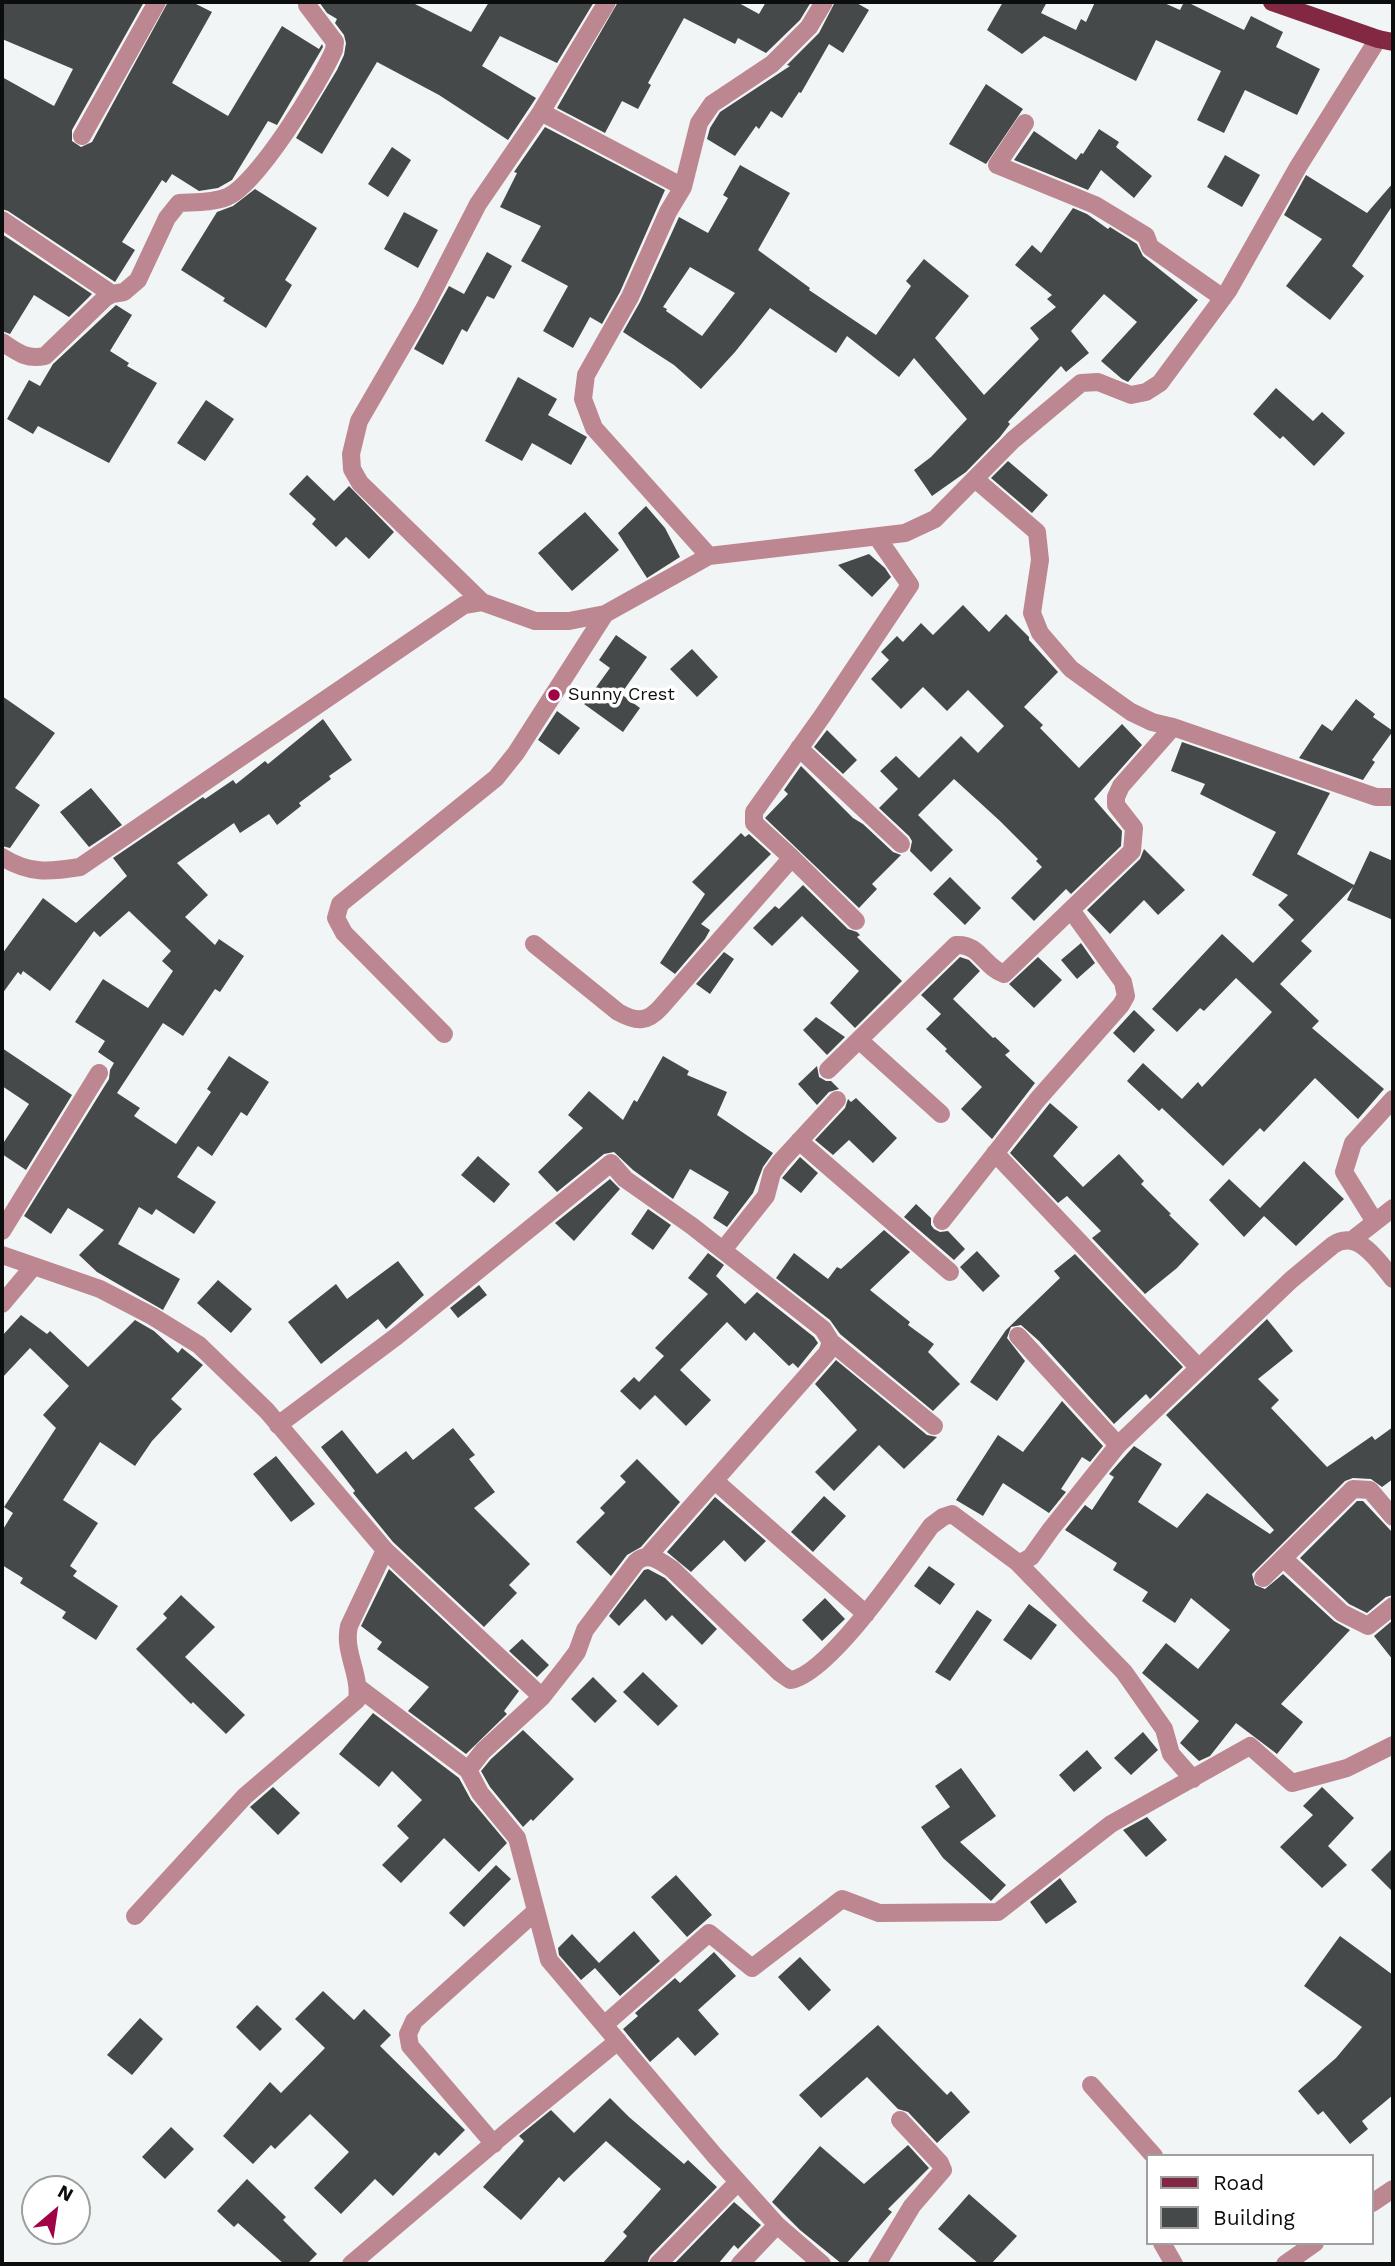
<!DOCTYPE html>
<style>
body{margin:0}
#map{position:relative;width:1395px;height:2266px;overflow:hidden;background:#f1f5f6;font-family:"Work Sans",sans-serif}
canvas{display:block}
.frame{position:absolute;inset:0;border:4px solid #0c0e0e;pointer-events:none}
.legend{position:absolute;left:1146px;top:2154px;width:228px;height:91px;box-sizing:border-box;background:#fff;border:2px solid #9e9f9f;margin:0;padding:9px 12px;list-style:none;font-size:21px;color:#0c0e0e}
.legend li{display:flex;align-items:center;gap:14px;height:35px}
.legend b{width:35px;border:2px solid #9e9f9f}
.north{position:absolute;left:21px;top:2175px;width:70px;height:70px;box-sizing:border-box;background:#fff;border:2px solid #9e9f9f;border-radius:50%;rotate:29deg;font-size:19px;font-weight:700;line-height:28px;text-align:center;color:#0c0e0e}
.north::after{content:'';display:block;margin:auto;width:24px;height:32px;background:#9f0346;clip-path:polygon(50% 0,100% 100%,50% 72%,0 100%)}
</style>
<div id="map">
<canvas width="1395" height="2266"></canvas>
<div class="frame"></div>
<ul class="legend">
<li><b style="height:9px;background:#832843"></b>Road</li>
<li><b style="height:19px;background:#464949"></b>Building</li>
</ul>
<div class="north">N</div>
</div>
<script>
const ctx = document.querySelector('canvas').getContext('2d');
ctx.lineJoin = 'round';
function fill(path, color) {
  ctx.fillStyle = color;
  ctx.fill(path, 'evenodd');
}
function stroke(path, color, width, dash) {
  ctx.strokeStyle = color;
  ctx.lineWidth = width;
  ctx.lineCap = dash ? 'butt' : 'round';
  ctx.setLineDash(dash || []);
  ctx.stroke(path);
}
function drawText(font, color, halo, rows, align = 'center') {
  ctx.font = font + ' "Work Sans",sans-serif';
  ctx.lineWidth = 7;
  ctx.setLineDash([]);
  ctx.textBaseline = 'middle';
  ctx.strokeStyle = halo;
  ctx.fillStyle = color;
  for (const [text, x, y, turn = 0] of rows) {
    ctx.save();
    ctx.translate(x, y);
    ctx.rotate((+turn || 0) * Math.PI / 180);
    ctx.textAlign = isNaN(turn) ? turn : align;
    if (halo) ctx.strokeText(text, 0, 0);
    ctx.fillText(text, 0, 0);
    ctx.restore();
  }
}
fill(new Path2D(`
 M2,2H144L72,130V141L81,147L92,142L168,2H192L212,12L172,83L228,116L282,26L319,49L322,44L323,47L277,125L268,121L232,180L218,188L199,191L172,174L166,183L162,180L122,242L135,250L115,282L8,211L2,209V77L54,106L73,69L2,39Z
 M319,2H411L471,32L489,2H594L557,63L500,36L482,66L536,98L508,140L439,95L377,62L322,154L296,138L337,70L344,55L346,43L344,35L335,23L337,19L327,13Z
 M618,2H737L759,14L766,2H811L800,20L766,53L738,38L735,44L684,18L648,83L651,85L638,109L622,101L605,133L557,108Z
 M835,2H855L869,10L843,53L829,44L801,93L799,92L782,118L771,111L759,129L756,126L735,156L707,139L710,128L720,112L790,66L787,65L819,33Z
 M1003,2H1047L1041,13L1076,30L1081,19L1086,22L1095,2H1162L1180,10L1184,2H1187L1244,30L1251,16L1283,32L1276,47L1320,69L1297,115L1245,90L1224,133L1197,120L1221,71L1156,40L1136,81L1044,36L1022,54L987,30Z
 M986,84L1023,109L986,164L949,144Z
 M545,127L665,190L620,292L602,324L590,317L573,348L543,331L568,286L521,261L541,226L500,207L517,173L514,172Z
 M1099,129L1119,142L1116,147L1152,176L1134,198L1101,170L1088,190L1014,160L1034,131L1076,160L1081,153L1083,154Z
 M392,147L411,160L388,197L368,184Z
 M1225,155L1260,175L1242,207L1207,187Z
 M740,165L790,193L758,250L810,288L809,290L876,335L911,286L906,281L924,259L969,296L935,338L984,395L1039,339L1030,328L1056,307L1047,299L1052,295L1015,265L1032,245L1041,253L1073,208L1087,214L1108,229L1110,227L1137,244L1143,256L1198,300L1128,382L1122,379L1101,361L1137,322L1104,294L1071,331L1089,353L1066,372L1061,366L1008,422L1010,424L1000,437L966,472L932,496L914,470L931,457L967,419L914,358L899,377L847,336L836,353L770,308L735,352L701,389L674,365L623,332L640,302L679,217L708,233L728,198L723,195ZM690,267L735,293L702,336L666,311L667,309L663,307Z
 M1306,175L1367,213L1393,183V205L1352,266L1364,276L1330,320L1286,286L1322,239L1284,215Z
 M255,189L317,228L285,280L292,285L266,328L223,301L225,298L181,270L217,212L233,206Z
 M404,212L438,230L418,268L384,249Z
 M2,234L92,294L69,317L34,295L10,334L2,331Z
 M487,252L512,266L494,299L487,296L467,332L462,329L443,365L414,349L449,286L464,294Z
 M116,305L132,315L110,351L129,363L127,366L157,383L109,463L38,426L33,434L7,419L29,380L40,386L53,364Z
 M518,377L557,399L548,415L587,437L571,465L532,443L522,461L485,441Z
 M1276,388L1313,421L1322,412L1345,433L1314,466L1283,436L1280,439L1253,414Z
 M206,400L234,419L205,461L177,443Z
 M1008,461L1048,495L1032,513L991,478Z
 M307,475L334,501L349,486L394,532L369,559L346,537L336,547L312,524L316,519L289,494Z
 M646,506L665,528L680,557L647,578L618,533Z
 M585,512L619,550L572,591L538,553Z
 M869,554L885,568L891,577L872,597L838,565Z
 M963,605L989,632L1006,614L1029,637V640L1058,672L1024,707L1043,725L1040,728L1079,768L1122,724L1142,745L1094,799L1122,831L1121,846L1071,894L1066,889L1034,921L1011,898L1042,867L1036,861L1038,859L1000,821L954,779L918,815L953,850L931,872L910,851L912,841L909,836L879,808L898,789L880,771L896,756L919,778L961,736L978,753L1004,726L968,690L947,711L923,687L901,709L871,679L889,660L881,652L897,636L903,642L921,623L933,635Z
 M616,635L647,657L621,694L640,708L623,732L584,704L610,668L599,660Z
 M692,649L718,677L697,697L670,669Z
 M2,696L55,733L15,788L40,805L10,848L2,846Z
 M1356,699L1375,714L1373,717L1393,731L1372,760L1375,762L1363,780L1299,758L1322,724L1332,731Z
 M557,711L580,728L559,755L538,740Z
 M323,719L352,760L329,776L331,779L299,803L301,806L277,825L269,814L240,833L234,823L177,863L208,895L185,917L215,945L219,939L244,956L220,992L215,989L183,1036L163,1023L117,1093L140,1108L134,1116L176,1144L211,1092L207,1089L229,1056L269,1082L247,1116L241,1112L212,1156L198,1146L177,1177L216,1202L194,1234L156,1209L152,1215L139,1207L118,1244L180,1279L163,1310L97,1272L79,1255L104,1230L68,1208L51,1234L24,1216L109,1079L110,1070L114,1063L98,1052L105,1041L75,1022L103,979L148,1008L173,971L162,961L171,951L129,911L100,937L94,931L50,991L23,971L21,975L18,972L2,994V954L43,898L76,923L127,876L113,858L203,797L205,799L233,780L236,784L265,761L268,764Z
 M827,730L857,760L843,774L814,747Z
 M1182,742L1330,793L1297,854L1354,885L1370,851L1393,861V920L1347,900L1353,887L1301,941L1312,951L1280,984L1319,1021L1312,1028L1384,1089L1358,1119L1315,1078L1264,1132L1260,1128L1223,1166L1162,1108L1159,1111L1127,1081L1143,1063L1182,1099L1198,1082L1202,1087L1272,1012L1236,978L1204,1011L1200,1008L1177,1032L1152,1009L1222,934L1253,963L1294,920L1278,905L1288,895L1252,875L1276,832L1200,794L1205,784L1171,771Z
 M801,766L853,818L863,824L893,852L901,855L872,884L877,889L859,908L765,818L788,794L784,790Z
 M91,788L122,825L89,847L60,812Z
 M741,833L745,837L749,834L771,854L701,924L710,930L705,939L675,974L660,963L705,894L692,882Z
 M1144,849L1185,890L1158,915L1144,900L1110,934L1087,910L1140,859Z
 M950,877L981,908L965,925L933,894Z
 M803,885L848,929L857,932L860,935L857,937L902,981L855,1028L830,1003L859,971L807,921L802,916L772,946L753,928L775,906L779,909Z
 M1081,943L1095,963L1077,979L1061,960Z
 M724,952L734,959L710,994L696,984Z
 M960,957L969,960L980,971L953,999L993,1038L995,1037L1010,1051L1005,1055L1035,1083L992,1139L961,1109L982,1087L945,1051L947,1049L926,1029L941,1014L921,995Z
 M1038,957L1062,980L1034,1008L1009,984Z
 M1134,1010L1155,1030L1134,1053L1113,1033Z
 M816,1017L845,1037L827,1055L803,1030Z
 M2,1048L72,1095L26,1170L2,1154V1145L29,1104L2,1086Z
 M663,1056L689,1071L687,1075L727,1092L717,1115L773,1153L763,1167L753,1193L727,1227L713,1218L729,1192L690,1169L673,1199L633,1170L614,1152L604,1154L557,1192L538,1172L583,1128L568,1115L589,1091L623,1120L634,1100L637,1102Z
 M817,1066L819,1077L826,1081H831L839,1089L829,1092L817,1105L798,1084Z
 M856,1098L897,1138L873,1163L849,1140L833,1155L815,1140L845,1108L848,1099L851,1102Z
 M1050,1103L1078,1127L1053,1156L1083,1187L1119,1154L1144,1181L1141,1184L1171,1214L1169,1215L1199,1244L1177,1268L1145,1294L1092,1238L1101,1231L1067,1196L1058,1203L1010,1153Z
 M478,1156L510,1184L494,1203L461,1175Z
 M800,1157L818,1173L801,1193L782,1178Z
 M1304,1161L1344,1199L1296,1246L1264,1216L1244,1237L1209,1200L1229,1179L1260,1208Z
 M610,1179L620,1189L574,1241L555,1223Z
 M916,1204L931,1218V1225L934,1229L940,1232L948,1231L965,1249L954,1260L904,1217Z
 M648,1209L671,1225L653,1250L631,1234Z
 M884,1230L910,1252L870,1290L910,1322L908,1325L934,1344L928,1352L960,1384L933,1411L840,1334L830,1320L776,1278L794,1253L828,1279L837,1267L841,1269Z
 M977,1251L1000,1276L983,1292L960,1267Z
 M708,1253L724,1265L716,1276L745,1304L757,1292L814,1337L818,1343L798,1368L793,1363L789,1366L754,1332L746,1341L727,1322L680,1370L711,1400L686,1426L655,1395L640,1410L620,1391L634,1377L639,1382L664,1356L655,1348L708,1294L688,1278Z
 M1075,1254L1183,1367L1150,1399L1146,1394L1114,1424L1039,1341L1021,1325L1011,1327L1007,1338L1025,1361L997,1401L970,1382L1006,1330L1060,1278L1054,1271Z
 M398,1261L424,1295L386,1329L378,1319L321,1364L288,1322L336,1284L347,1299Z
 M218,1280L252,1309L231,1333L197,1303Z
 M479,1285L487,1295L458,1318L450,1308Z
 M21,1315L47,1334L50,1331L88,1367L135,1320L154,1331L178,1353L182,1348L203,1365L171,1399L182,1409L152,1441L135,1466L100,1442L63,1500L98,1523L70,1566L77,1571L73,1576L118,1606L96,1640L62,1618L66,1612L20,1583L23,1578L2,1565V1531L13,1513L4,1507L56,1428L43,1415L69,1386L30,1348L2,1378V1336Z
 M1267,1319L1293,1351L1258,1379L1279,1400L1271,1408L1327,1467L1372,1436L1375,1440L1393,1427V1479L1382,1487L1371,1479L1353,1478L1345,1481L1252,1574L1255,1585L1265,1589L1283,1574L1334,1621L1350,1630L1281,1704L1303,1722L1277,1754L1236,1723L1210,1756L1199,1761L1180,1743L1199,1721L1142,1673L1166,1643L1198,1669L1230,1630L1191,1598L1175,1623L1142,1601L1148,1592L1113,1570L1117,1563L1065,1530L1085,1505L1092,1510L1114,1477L1109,1474L1134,1446L1162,1464L1138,1502L1177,1528L1207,1493L1270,1534L1274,1530L1166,1415Z
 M836,1360L927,1435L937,1437L904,1469L879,1445L834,1491L815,1472L857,1430L815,1384Z
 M1062,1401L1103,1446L1090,1462L1082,1457L1061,1489L1066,1492L1049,1513L1003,1483L983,1516L956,1500L998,1435L1023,1452Z
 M453,1428L475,1455L469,1459L495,1492L474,1508L530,1564L509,1585L517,1593L484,1627L393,1542L353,1493L355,1491L321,1447L342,1430L377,1474L406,1451L413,1460Z
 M276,1456L315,1504L291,1522L253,1474Z
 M637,1459L680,1502L641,1547L627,1555L611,1576L576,1542L605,1513L600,1508L626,1482L620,1476Z
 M824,1496L846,1516L813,1552L791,1532Z
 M715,1497L766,1541L745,1562L724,1540L691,1572L667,1552Z
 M1357,1501H1363L1393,1533V1595L1386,1597L1367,1613L1349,1604L1300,1558Z
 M929,1566L955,1584L940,1605L914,1586Z
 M389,1569L519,1691L504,1711L507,1714L466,1754L408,1711L429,1687L377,1649L382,1642L361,1626Z
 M648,1569L665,1578L717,1629L702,1645L672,1615L666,1621L645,1599L619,1626L609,1616L644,1570Z
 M181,1595L215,1627L185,1657L245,1715L226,1734L193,1702L191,1704L136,1649L167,1618L163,1614Z
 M825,1598L845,1619L822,1641L802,1620Z
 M1029,1604L1057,1625L1031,1660L1003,1640Z
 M977,1610L992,1620L950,1681L935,1672Z
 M1393,1620V1660L1374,1636Z
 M522,1639L549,1665L537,1677L509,1651Z
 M643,1672L678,1706L658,1726L623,1692Z
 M593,1677L617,1701L595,1723L571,1699Z
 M373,1713L459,1778L471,1800L507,1843L479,1872L444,1838L401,1883L382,1865L409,1838L397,1826L422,1800L392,1771L379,1787L339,1754Z
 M523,1730L574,1779L533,1821L531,1819L523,1827L490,1787L481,1771L491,1759Z
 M1143,1732L1158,1750L1131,1775L1114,1758Z
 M1087,1750L1102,1768L1074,1792L1059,1775Z
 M961,1768L996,1816L960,1842L1006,1885L991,1901L943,1858L921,1827L950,1807L935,1786Z
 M273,1787L300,1813L278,1835L250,1807Z
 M1322,1787L1354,1818L1328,1846L1347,1865L1322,1888L1280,1847L1313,1815L1303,1806Z
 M1147,1817L1167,1840L1146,1857L1123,1830Z
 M1393,1848V1892L1371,1870Z
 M496,1865L511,1879L464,1927L449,1913Z
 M676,1875L712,1915L687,1937L651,1897Z
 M1060,1878L1077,1902L1046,1924L1030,1902Z
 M634,1931L660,1961L620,1996L595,1968L581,1980L559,1955L558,1948L572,1934L599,1963Z
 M1340,1936L1393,1975V2095L1362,2121L1368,2129L1350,2144L1323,2111L1318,2115L1298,2091L1336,2058L1362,2027L1304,1986Z
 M714,1952L736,1976L698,2010L719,2034L695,2056L678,2037L650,2062L623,2029L638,2016L635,2013L675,1978L680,1983Z
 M800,1957L831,1990L809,2011L778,1977Z
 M323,1991L354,2020L364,2009L391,2035L380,2046L465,2130L439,2156L435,2152L393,2196L375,2179L341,2214L314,2188L349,2152L310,2114L275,2149L271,2145L253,2164L223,2136L270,2082L281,2093L325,2048L295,2019Z
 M257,2005L282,2029L260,2051L236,2027Z
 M140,2018L163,2039L132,2075L107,2055Z
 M878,2025L947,2095L951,2091L970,2112L937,2143L908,2112L898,2109L867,2077L821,2118L799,2095Z
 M610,2098L629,2117L684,2164L688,2160L717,2187L650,2256L647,2264H602L627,2236L623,2232L661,2189L606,2141L564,2182L559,2177L521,2220L483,2187L524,2141L519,2136L551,2110L574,2133Z
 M171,2127L194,2149L165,2179L142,2157Z
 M908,2145L929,2168L888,2209L892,2212L846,2264H842L800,2230L772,2202L820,2146L864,2184Z
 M247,2179L286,2217L283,2220L317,2254L307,2264H284L238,2223L234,2227L217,2211Z
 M969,2194L1017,2236L991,2264H979L938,2229Z
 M734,2202L761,2225L738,2249L734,2245L718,2264H674Z`), '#464949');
stroke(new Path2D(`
 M541,112L683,187L668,212L630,297L586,375L583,399L594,428L709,556
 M1025,123L997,165L1095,205L1146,236L1150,247L1223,298
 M82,136L157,2
 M683,187L699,123L712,104L772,64L809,27L824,2
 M2,220L112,294
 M2,342C17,352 26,360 45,356L105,298L112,294L124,292L138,280L167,218L179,203C195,202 212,203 227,197C257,185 320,82 334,50L335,42L307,5V2
 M975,479L1037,532L1040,560L1032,613L1040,633L1071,669L1114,700L1131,712L1152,722L1173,727L1376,797H1393
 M482,602L360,483L352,469L351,454L359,421L424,309L478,204L541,112L607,2
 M799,748L901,844
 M2,857C29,874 49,872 80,867L464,605L482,602L535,621H569L605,614L709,556L905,533L935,519L1013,440L1081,383L1098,382L1131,395L1146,392L1160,383L1228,291L1298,167L1378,39
 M791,857L856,921
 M534,944L618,1012C636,1022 647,1023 661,1007L789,861L791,857L754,823V812L823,715L910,585L877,537
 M444,1034L344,933L336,918L340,904L496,778L516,753L605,614
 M859,1040L941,1114
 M828,1070L956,945C979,943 984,967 1004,974L1132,851L1134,828L1116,805V797L1121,786L1173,727
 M799,1141L950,1272
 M995,1153L1199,1368
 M942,1221L1038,1099L1121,1005L1126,996L1123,982L1071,910
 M1375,1222L1344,1172L1353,1143L1393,1099
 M2,1231L99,1073
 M1352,1240L1393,1208
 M723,1250L766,1196L772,1173L780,1162L837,1100
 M2,1255L100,1289L152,1316L199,1345L267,1411L385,1550L542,1697L483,1751L468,1770L480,1793L517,1838L549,1960L715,2156L777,2225L822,2264
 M2,1304L33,1267
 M1018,1336L1118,1445
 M831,1342L934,1426
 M278,1425L397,1336L611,1163L625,1179L692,1226L823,1329L831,1342L827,1353L647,1557
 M715,1481L866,1614
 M1283,1558L1342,1613L1368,1626L1393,1606
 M1017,1562L1124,1672L1164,1729L1171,1754L1193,1779
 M1263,1578L1353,1489L1370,1490L1393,1517
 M359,1688L468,1770
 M542,1697L568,1664L577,1652L585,1630L636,1562C648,1551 660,1561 672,1569L780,1673L790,1680C828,1676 907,1559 931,1526L943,1517L952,1514L1017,1562H1022L1031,1557L1051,1529L1118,1445L1291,1280L1333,1245C1358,1228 1379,1262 1393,1279
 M135,1916L245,1796L357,1700C361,1674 343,1652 349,1626L385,1550
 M604,2025L709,1933L752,1968L842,1899L879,1913L998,1912L1111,1824L1250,1746L1292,1783L1347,1768L1393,1745
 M1091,2085L1154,2156
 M494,2144L410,2046L408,2034L414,2021L536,1911
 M1372,2203L1393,2189
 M1162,2243L1174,2264
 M351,2264L508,2131L618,2041
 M658,2264L738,2182
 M740,2264L777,2225
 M877,2264L912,2206L943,2170L940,2163L900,2120
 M1285,2264L1315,2243`), '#bd8792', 18);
stroke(new Path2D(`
 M1272,2L1378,39L1393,42`), '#832843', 18);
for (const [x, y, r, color] of [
 [554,695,7,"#9f0346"]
]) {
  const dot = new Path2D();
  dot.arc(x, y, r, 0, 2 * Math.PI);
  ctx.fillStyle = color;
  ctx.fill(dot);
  stroke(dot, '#fff', 2.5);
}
drawText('18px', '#0c0e0e', '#fff', [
 ["Sunny Crest",568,695]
], 'left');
</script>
